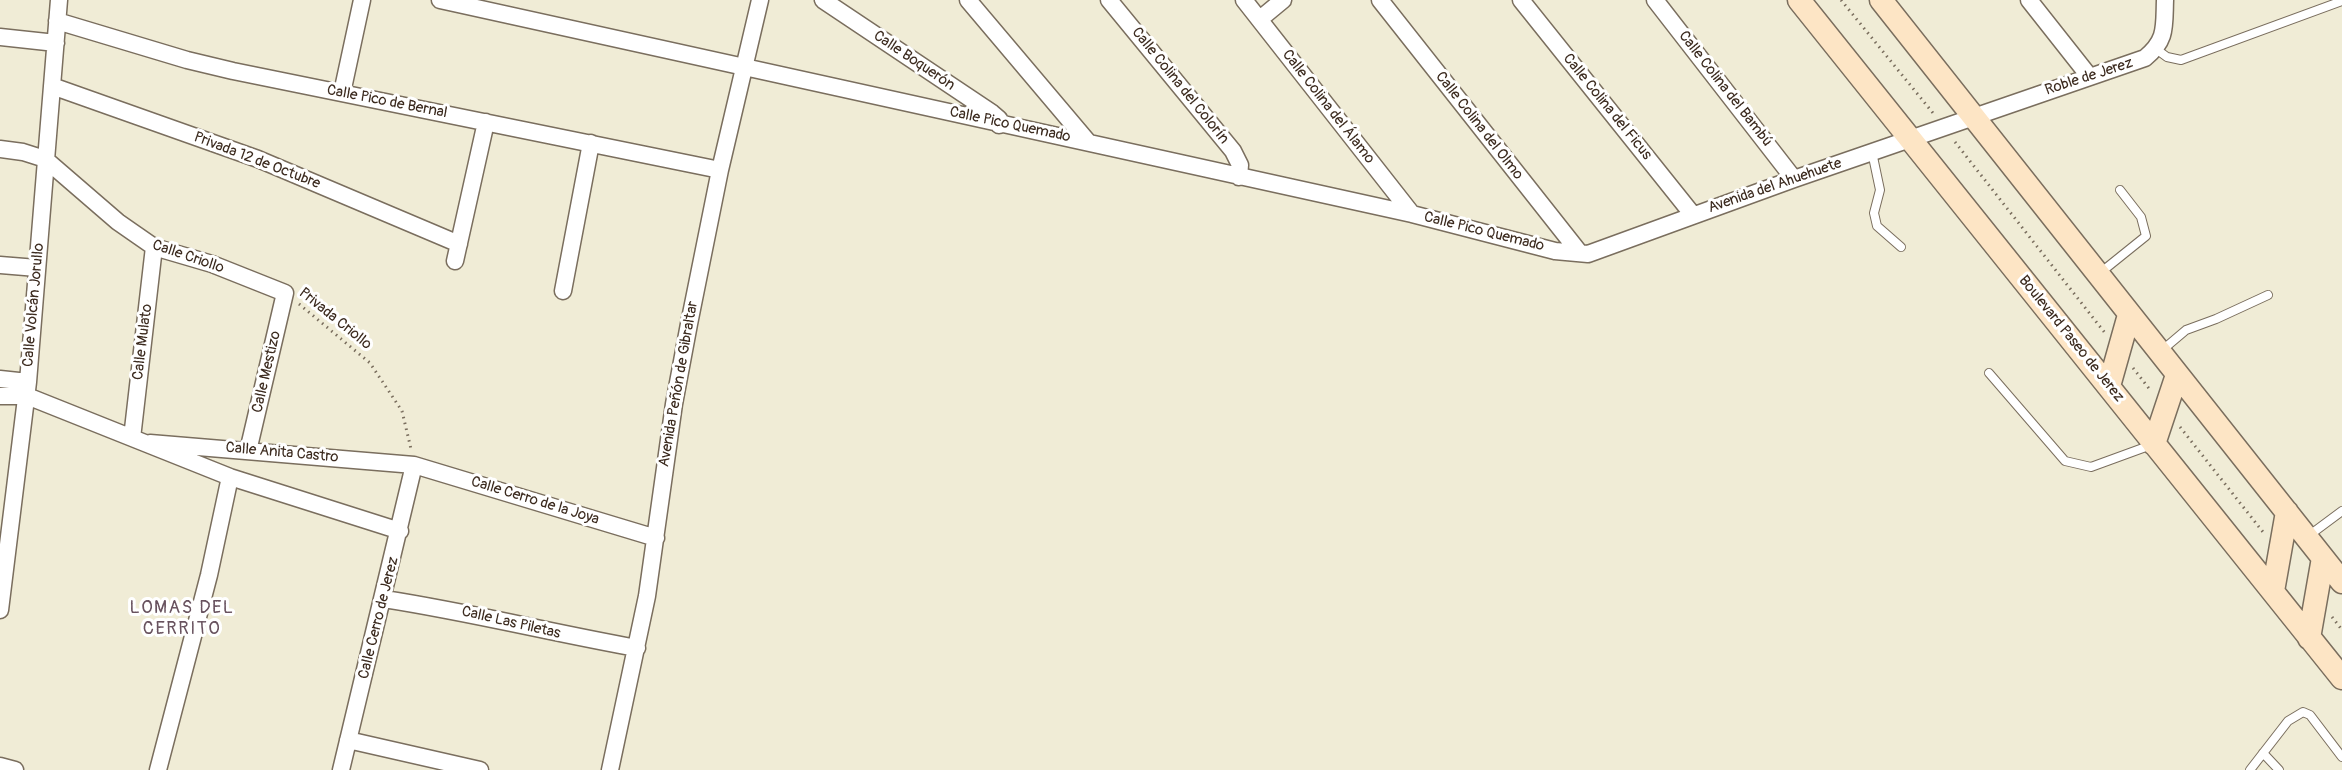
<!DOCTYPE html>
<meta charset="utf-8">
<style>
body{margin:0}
canvas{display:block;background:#f0ecd6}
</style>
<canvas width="2342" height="770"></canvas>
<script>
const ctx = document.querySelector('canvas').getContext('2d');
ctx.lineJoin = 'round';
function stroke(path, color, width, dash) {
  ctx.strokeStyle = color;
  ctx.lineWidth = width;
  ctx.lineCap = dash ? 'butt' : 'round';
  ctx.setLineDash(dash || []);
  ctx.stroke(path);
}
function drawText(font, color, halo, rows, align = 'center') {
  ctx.font = font + ' Pangolin,sans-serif';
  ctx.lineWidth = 6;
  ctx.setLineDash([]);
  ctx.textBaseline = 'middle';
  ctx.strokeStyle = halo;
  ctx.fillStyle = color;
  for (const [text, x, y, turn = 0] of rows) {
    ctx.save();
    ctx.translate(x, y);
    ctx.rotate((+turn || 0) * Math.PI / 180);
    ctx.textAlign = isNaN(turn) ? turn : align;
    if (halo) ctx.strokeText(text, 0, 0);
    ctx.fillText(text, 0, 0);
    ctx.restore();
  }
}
const service = new Path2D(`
 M2156,49L2167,57L2181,60L2342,1
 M1872,152L1880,190L1874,213L1877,226L1901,247
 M2100,273L2146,236L2141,217L2120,190
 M2160,352L2186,330L2216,319L2268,295
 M1989,373L2065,461L2091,467L2154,444
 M2307,537L2342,511
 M2263,753L2279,770
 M2250,770L2288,721L2303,712L2310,715L2342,757`);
const minor = new Path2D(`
 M440,0L1412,214L1555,251L1588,254L1794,179L2145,58C2167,40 2164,27 2165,0
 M823,0L992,113L999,119V125
 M968,0L1088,142
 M1109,0L1233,151L1240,165L1239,177
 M1244,0L1412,214
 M1380,0L1579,252
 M1521,0L1693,215
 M1655,0L1794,179
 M2029,0L2089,76
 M1260,19L1283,0
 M57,21L187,60L233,71L720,170
 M0,37L56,43
 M52,86L258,159L459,244
 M342,93L362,0
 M0,149L23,152L45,159L118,222L154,247L212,264L285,293L248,451
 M455,261L486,122
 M0,265L37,268
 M563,291L591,143
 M0,379L28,382
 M0,396H27L230,477L400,531
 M132,438L154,247
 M150,443L414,465L656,538
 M384,599C469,612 553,633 637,648
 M0,610L28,382L59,0
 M348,740L480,770
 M0,766L15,770
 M158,770L209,575L230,477
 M341,770L414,465
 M610,770L647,596L674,404L689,324L720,170L760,0`);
const secondary = new Path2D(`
 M1799,0L2342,678
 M1881,0L2342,582
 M2109,386L2129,315
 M2154,444L2177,375
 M2273,591L2287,512
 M2309,638L2323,558`);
stroke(service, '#7a6e5e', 10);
stroke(minor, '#7a6e5e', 19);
stroke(secondary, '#7a6e5e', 25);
stroke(new Path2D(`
 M1841,0L1933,113
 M1955,142L2105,333
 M299,304L370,363L402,411L411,449
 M2133,368L2151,391
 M2180,427L2263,532
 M2332,617L2342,630`), '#7a6e5e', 3, [1.5, 4.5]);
stroke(service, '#fff', 8);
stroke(minor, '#fff', 16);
stroke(secondary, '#fde5c5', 22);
drawText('15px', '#3b2a1e', '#fff', [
 ["Calle Boquerón",914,61,34],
 ["Roble de Jerez",2089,77,-18],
 ["Calle Colina del Colorín",1180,86,51],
 ["Calle Colina del Bambú",1725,89,52],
 ["Calle Pico de Bernal",387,102,11],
 ["Calle Colina del Álamo",1328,107,52],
 ["Calle Colina del Ficus",1607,107,51],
 ["Calle Pico Quemado",1010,125,12],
 ["Calle Colina del Olmo",1479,126,52],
 ["Privada 12 de Octubre",257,161,21],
 ["Avenida del Ahuehuete",1775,186,-19],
 ["Calle Pico Quemado",1484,232,14],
 ["Calle Criollo",188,257,19],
 ["Calle Volcán Jorullo",34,305,-85],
 ["Privada Criollo",335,319,39],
 ["Boulevard Paseo de Jerez",2071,339,51],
 ["Calle Mulato",143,342,-83],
 ["Calle Mestizo",267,372,-77],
 ["Avenida Peñón de Gibraltar",679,384,-80],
 ["Calle Anita Castro",282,453,5],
 ["Calle Cerro de la Joya",535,501,17],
 ["Calle Cerro de Jerez",379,618,-76],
 ["Calle Las Piletas",511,623,13]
]);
ctx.letterSpacing = '1.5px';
drawText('18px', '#68525e', '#fff', [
 ["LOMAS DEL",182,608],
 ["CERRITO",182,629]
]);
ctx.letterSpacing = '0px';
</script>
